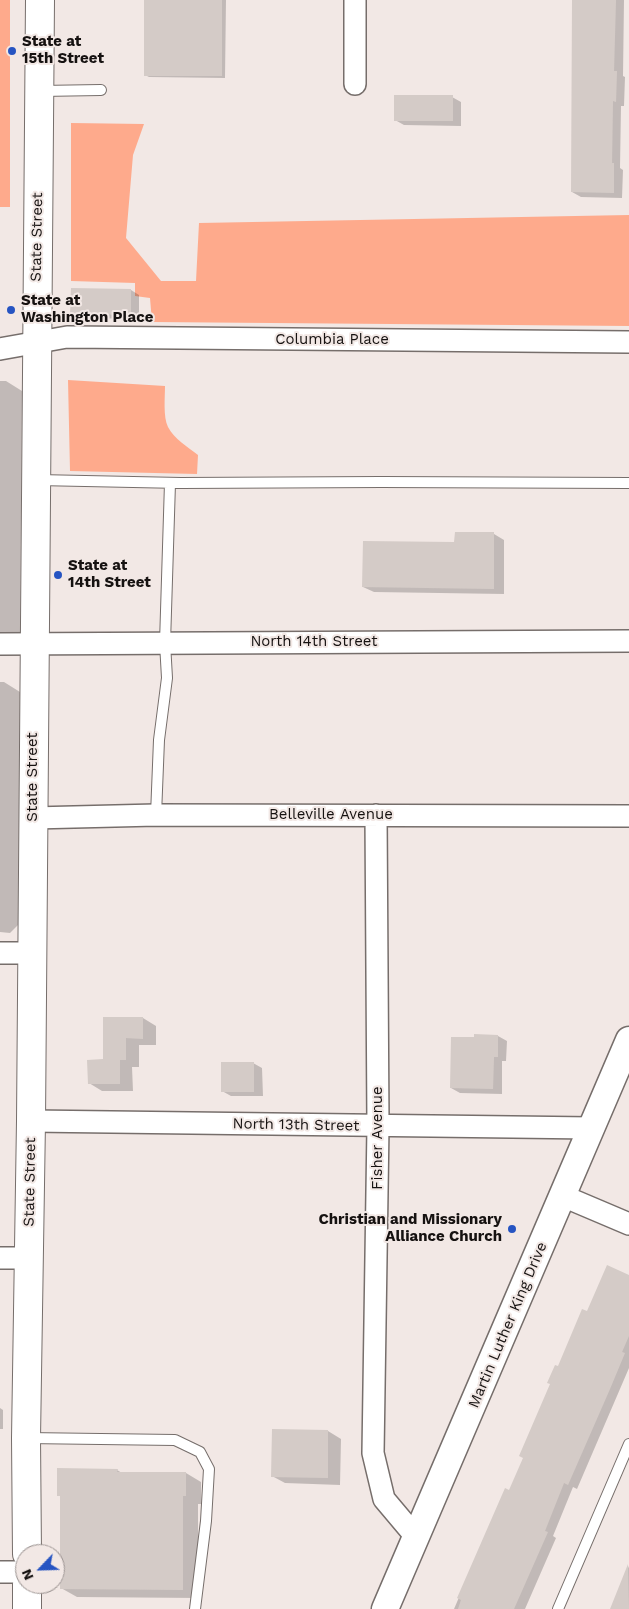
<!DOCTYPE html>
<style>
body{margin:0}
#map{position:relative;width:629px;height:1609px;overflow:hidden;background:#f2e8e5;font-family:"Work Sans",sans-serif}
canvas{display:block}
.north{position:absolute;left:15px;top:1544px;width:50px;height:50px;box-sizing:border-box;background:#f2e8e5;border:1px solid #9a9290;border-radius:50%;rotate:246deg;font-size:14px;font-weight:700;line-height:20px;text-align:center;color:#161211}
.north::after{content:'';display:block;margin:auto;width:18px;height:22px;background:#2654c2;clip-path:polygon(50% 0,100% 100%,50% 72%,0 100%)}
</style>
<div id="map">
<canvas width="629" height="1609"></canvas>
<div class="north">N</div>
</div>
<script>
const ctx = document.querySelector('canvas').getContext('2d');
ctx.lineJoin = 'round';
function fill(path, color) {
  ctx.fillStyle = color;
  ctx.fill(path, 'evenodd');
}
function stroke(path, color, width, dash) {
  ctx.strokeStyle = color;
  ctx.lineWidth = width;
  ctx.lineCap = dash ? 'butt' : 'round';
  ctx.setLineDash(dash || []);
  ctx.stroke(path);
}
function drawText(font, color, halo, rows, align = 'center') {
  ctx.font = font + ' "Work Sans",sans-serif';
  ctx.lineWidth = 4;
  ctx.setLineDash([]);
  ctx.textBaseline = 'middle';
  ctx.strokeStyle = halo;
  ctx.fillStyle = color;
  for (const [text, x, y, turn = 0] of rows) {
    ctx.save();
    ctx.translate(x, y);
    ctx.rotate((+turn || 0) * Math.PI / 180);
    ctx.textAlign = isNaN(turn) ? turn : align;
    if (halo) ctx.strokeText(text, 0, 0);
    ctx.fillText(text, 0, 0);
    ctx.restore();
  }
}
fill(new Path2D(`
 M0,0H10V207H0Z
 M71,123L144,124L133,155L126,238L161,281H196L199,223L629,215V326L152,322L150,298L135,296V283L71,281Z
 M68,380L165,386C165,397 163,417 168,427C174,439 188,447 198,455L197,474L70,471Z`), '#feaa8c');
fill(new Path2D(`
 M145,0H226L225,78L149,77L145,75Z
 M574,0H624L623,76L625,77L624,106H621L620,168L623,170L622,198L581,197L572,192Z
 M452,97L461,102V126L404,125L395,120Z
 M131,290L139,295V319L80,318L72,313Z
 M0,381H6L22,391L20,636H0Z
 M494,534L504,540V594L374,592L363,587L456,544Z
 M0,682H4L20,692L18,925L10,933L0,932Z
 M143,1018L156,1026V1045H139V1067H132L133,1091H102L89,1083L104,1061Z
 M498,1036L507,1041L506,1061H502V1094L460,1093L451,1088L475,1038Z
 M253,1063L262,1068L263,1096H231L222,1091Z
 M629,1276V1368L577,1489L573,1487L553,1536L556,1538L525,1609H454L505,1490L510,1492L559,1368L587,1313Z
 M0,1408L3,1410V1429H0Z
 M328,1431L341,1439L340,1485L285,1483L272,1476Z
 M117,1470L122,1473H186L201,1482V1504H198V1598L77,1597L61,1588L62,1497L59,1495Z
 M629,1566V1609H611Z`), '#0003');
fill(new Path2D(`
 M144,0H222V76H144Z
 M572,0H616L614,71H617L616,102L613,101L612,163H614V193L571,192Z
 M394,95H453V121H394Z
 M71,288L131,289V315L70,314Z
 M455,532H494V589L362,587L363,541L454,542Z
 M103,1017H143V1039L126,1038V1060H120V1084H88L87,1060L103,1059Z
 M474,1034L498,1035V1057H494L493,1089L450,1088L451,1037H474Z
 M221,1062H254V1092H221Z
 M607,1265L629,1275V1336L622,1352L625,1353L610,1389L568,1485L564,1483L545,1531L548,1532L514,1609H458L461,1600L457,1598L505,1488L509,1490L523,1458L519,1456L550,1384L547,1383L555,1365L558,1366L582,1309L587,1311Z
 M272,1429L328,1430V1478L271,1477Z
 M57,1468L118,1469L117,1472H186V1496H183V1590L60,1589V1496H57Z
 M628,1564L629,1609H610Z`), '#d4cbc7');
const service = new Path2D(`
 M40,91L101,90
 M37,480L181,483L381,482L629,483
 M156,815L159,740L167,678L165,643L170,483
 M26,1438L175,1440L200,1452L209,1469L206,1521L195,1609
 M558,1609L629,1444`);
const minor = new Path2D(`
 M355,84V0
 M0,349L67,337L629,342
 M0,644L629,641
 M376,815L378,1126L373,1453L384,1499L416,1537
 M33,818L156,815L629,816
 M0,953H32
 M31,1121L592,1128
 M563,1196L629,1224
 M0,1258H29
 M0,1572H25`);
const tertiary = new Path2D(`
 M385,1609L629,1040`);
const secondary = new Path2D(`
 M27,1554L26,1438L31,1121L40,0
 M27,1609V1584`);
stroke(service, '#766e6b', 12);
stroke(minor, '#766e6b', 24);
stroke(tertiary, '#766e6b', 29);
stroke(secondary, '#766e6b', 30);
stroke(service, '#fff', 10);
stroke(minor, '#fff', 21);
stroke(tertiary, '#fff', 26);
stroke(secondary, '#fff', 28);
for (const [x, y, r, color] of [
 [12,51,5,"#2654c2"],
 [11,310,5,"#2654c2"],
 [58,575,5,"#2654c2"],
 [512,1229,5,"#2654c2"]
]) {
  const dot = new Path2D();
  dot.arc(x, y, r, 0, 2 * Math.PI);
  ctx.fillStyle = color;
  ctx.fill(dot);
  stroke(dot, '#f2e8e5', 2);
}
drawText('bold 15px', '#161211', '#f2e8e5', [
 ["State at",22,42],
 ["15th Street",22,59],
 ["State at",21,301],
 ["Washington Place",21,318],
 ["State at",68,566],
 ["14th Street",68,583],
 ["Christian and Missionary",502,1220,"right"],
 ["Alliance Church",502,1237,"right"]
], 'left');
drawText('15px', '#161211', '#f2e8e5', [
 ["State Street",37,237,-89],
 ["Columbia Place",332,340],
 ["North 14th Street",314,642],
 ["State Street",33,777,-90],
 ["Belleville Avenue",331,815],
 ["North 13th Street",296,1125,1],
 ["Fisher Avenue",378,1138,-90],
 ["State Street",30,1182,-89],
 ["Martin Luther King Drive",508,1325,-67]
]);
</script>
